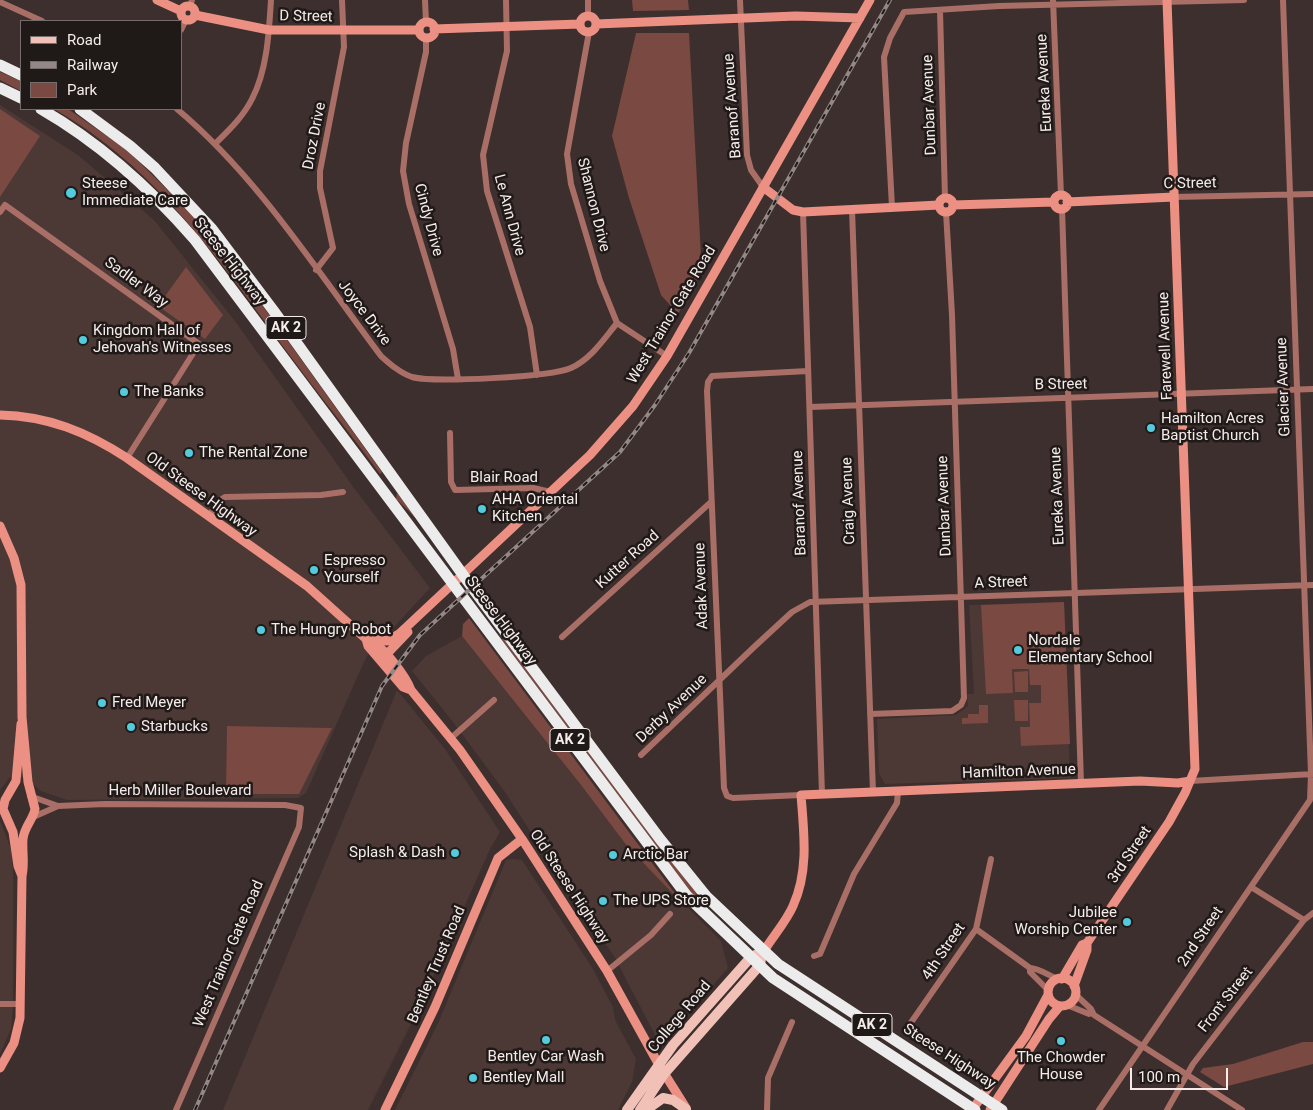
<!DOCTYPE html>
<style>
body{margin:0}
#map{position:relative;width:1313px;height:1110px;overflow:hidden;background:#3d2f2d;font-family:Roboto,sans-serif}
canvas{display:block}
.legend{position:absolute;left:20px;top:20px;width:162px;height:90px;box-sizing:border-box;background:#1f1918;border:1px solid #756d6c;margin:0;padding:6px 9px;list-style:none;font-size:15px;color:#f5ecea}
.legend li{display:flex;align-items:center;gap:10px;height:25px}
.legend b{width:25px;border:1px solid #756d6c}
.scale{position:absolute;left:1130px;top:1068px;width:98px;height:22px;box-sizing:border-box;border:2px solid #f5ecea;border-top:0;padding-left:6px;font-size:15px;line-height:18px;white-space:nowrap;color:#f5ecea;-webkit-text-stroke:4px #1f1918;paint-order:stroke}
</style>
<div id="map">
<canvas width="1313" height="1110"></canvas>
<ul class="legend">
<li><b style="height:6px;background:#f1c1b8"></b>Road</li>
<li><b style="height:6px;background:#938886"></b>Railway</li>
<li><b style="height:14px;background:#7a4941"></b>Park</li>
</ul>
<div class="scale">100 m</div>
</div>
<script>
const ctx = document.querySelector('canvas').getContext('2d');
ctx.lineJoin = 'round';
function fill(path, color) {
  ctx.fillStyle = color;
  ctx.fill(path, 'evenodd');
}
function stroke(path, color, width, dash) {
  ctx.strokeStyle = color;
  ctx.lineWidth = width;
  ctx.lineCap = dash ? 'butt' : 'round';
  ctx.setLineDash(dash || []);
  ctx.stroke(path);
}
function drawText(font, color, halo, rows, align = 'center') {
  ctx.font = font + ' Roboto,sans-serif';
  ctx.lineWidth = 5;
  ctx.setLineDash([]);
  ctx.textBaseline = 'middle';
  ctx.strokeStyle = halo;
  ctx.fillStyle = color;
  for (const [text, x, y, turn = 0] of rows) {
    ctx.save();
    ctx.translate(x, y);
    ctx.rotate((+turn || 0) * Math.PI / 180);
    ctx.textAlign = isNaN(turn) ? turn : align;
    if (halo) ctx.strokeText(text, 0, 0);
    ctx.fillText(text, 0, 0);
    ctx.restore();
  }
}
fill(new Path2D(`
 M0,105L78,155L154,220L235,321L354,488L430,588L395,626L387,632H379L364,662L306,793L298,798L67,800L41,791L27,778L10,777L0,790Z
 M1064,602L1070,778L885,784L879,773L877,719L956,715L968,706L967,694H974L969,605Z
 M462,636L581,785L627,846L721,941L728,968L673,1031L668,1040L657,1039L614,956L577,904L505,792L453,722L412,671L426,656Z
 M397,690L445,749L500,832L490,849L423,1000L368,1110H223Z
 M0,821L11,849L13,871V1007L11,1029L0,1054Z
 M513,859L522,860L593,969L613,1007L615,1020L636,1059L632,1082L618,1110H395L439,1021L506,860Z`), '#4c3835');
fill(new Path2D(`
 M632,0H688L689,10L633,11Z
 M636,33H689L701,256L708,261L678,314L661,295L629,198L612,136Z
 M0,72L21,81V91L0,80Z
 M0,109L40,136L0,197Z
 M54,109H68L127,150L198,220L247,284L382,472L380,474C350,433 318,394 288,353C221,262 155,166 54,109Z
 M186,267L223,315L205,339L158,306Z
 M397,493L400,496L417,519L396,499Z
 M1064,602L1070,744L1021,746L1020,727H1030L1029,703H1041V685H1030L1029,669H1012L1013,693L986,694L981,605Z
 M469,618L682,903L627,846L581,785L462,636L463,624Z
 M503,638L707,903L706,905L692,894L502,640Z
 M1028,671V692H1015L1014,672Z
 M1014,700H1028V721H1015Z
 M979,705H988V723L962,724V718H968V714H979Z
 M227,726L332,728L299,794H226Z
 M1303,1042H1313V1064L1224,1087L1200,1072L1203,1068L1233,1064Z`), '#7a4941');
stroke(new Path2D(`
 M425,0L426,22
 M506,0L507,51L483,155L487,191L530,327L537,375
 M588,0V16
 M740,0L747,155L751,170L763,187
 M1053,0L1061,195
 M0,2L42,21
 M190,7L192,0
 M940,10L945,198
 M181,30L186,20
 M589,32L567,154L571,184L600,281L617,323L667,356
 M426,37V52L406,143L403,171L409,204L453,349L458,379
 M177,109C258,177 317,271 381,356C390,364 400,373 412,377C435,383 550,377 571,368C591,359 604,339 617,323
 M215,144C229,130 243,117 252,99C267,71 269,32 271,0
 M1174,197L1313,194
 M892,207L884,57L890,38L904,12L999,6L1244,0
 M1062,208L1081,783
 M852,209L873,792
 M0,212L5,205L199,344L127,458
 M803,212L822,794
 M316,270L333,248L320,188V171L344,47L342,0
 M810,407L1313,389
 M450,433L451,482L455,490L533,488L551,492
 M209,517L217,502L225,497L321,495L343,492
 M562,637L711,502
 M870,714L952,711L961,705L964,698L952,315L946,212
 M451,738L494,700
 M641,755L753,648L792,612L810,602L1313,585
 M1190,781L1313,774
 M801,795L733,798L727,796L724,788L707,391L708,382L712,376L808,371
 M30,796L58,806L105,804L285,805L301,808L299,827L176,1110
 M31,818L58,806
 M1251,887L1304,920
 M976,929L1030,968V972L1048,990
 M814,956L820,954L854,874L897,803L898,791
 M1030,968C1038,968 1050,976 1058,979
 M607,971L651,935L670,914
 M1075,994L1091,1009L1094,1015L1242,1110
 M0,1004H21
 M1067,1005L1089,1014L1092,1013
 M910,1024L976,929L991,859
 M767,1110L768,1078L792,1022
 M1099,1110L1310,800L1311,774L1283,0
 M1167,1110L1193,1064L1304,920L1313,913`), '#a96f66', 6);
stroke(new Path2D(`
 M157,0L181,11
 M181 13a7 7 0 1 1 14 0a7 7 0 1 1-14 0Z
 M195,15L269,30H419
 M580 24a8 8 0 1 1 16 0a8 8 0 1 1-16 0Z
 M419 30a8 8 0 1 1 16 0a8 8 0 1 1-16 0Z
 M596,24L796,16L860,18
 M434,29L580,24
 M763,187L793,210L803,212L939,205
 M1054 202a7 7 0 1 1 14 0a7 7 0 1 1-14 0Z
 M939 205a7 7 0 1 1 14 0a7 7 0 1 1-14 0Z
 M1067,202L1174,197
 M953,205L1054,202
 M0,415C48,416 87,432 127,458L307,586L366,639L368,646L403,687L411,690
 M0,526L14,558L21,585L22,717L28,782L35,809C33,820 24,827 23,839C22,852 25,863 22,876L20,1018L14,1043L0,1068
 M362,635L387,641L399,634L590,455L633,406L667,356L870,0
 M369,640C383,646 406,676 411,690L460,750L522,839L607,971L659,1065L686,1108
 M386,655L408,632
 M21,724L16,781L5,800L3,809L13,832L18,866L22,876
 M764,951C773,936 786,922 793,906C809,871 804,833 801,795L1140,781L1178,783L1190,781
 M1048 992a14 14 0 1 1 28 0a14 14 0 1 1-28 0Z
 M1062,979L1082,945L1087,943L1169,822L1185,793L1195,769L1167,0
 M1074,986L1087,950V943
 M385,1110L435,1007L498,858L522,839
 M972,1110L1026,1036L1048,995
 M990,1110L1049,1019L1060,1006`), '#eb9082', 9);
stroke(new Path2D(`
 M627,1110L673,1045L751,957L764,951
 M640,1110L664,1074L760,965L761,959
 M646,1110L663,1098L673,1100L686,1109`), '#f1c1b8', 10);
stroke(new Path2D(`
 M0,65L21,75
 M0,88L21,98
 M41,109C100,143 150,188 195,240L687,896L773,978L975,1110
 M80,109L130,146L155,168L212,229L273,310L471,586L660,839L706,896L778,964L1002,1110`), '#ececec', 11);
const rail = new Path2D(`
 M195,1110L382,686L420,635L620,452L655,405L689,353L890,0`);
stroke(rail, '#938886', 4);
stroke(rail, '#1f1918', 2, [5.5]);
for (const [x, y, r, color] of [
 [71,193,6,"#54cadd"],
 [83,340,5,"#54cadd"],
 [124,392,5,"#54cadd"],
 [1151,428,5,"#54cadd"],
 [189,453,5,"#54cadd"],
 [482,509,5,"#54cadd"],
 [314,570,5,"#54cadd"],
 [261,630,5,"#54cadd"],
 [1018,650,5,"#54cadd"],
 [102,703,5,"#54cadd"],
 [131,727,5,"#54cadd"],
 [455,853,5,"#54cadd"],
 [613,855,5,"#54cadd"],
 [603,901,5,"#54cadd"],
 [1127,922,5,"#54cadd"],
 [546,1040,5,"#54cadd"],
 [1061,1041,5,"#54cadd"],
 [473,1078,5,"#54cadd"]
]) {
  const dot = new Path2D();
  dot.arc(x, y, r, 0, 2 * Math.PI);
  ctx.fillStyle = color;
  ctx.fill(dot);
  stroke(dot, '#1f1918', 2);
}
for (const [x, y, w] of [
 [286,328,40],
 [570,740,40],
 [872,1025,40]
]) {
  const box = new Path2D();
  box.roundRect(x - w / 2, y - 11.5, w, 23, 4);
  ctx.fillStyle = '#1f1918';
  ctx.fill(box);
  stroke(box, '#f5ecea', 1);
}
drawText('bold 14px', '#f5ecea', null, [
 ["AK 2",286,328],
 ["AK 2",570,740],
 ["AK 2",872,1025]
]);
drawText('15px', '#f5ecea', '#1f1918', [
 ["D Street",306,17,1],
 ["Eureka Avenue",1045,83,-93],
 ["Dunbar Avenue",930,105,-92],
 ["Baranof Avenue",733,106,-94],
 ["Droz Drive",315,136,-79],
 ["C Street",1190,184,-1],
 ["Shannon Drive",593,205,76],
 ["Le Ann Drive",509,215,75],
 ["Cindy Drive",428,220,75],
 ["Steese Highway",229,262,52],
 ["Sadler Way",136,283,36],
 ["Joyce Drive",364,313,53],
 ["West Trainor Gate Road",672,315,-59],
 ["Farewell Avenue",1166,346,-92],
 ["B Street",1061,385,-1],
 ["Glacier Avenue",1284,387,-92],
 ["Blair Road",504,478],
 ["Old Steese Highway",201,495,36],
 ["Eureka Avenue",1058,496,-92],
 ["Craig Avenue",849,501,-92],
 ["Baranof Avenue",800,503,-92],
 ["Dunbar Avenue",945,506,-92],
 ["Kutter Road",628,560,-42],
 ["A Street",1001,583,-2],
 ["Adak Avenue",702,586,-92],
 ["Steese Highway",501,621,53],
 ["Derby Avenue",672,709,-44],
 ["Hamilton Avenue",1019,772,-2],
 ["Herb Miller Boulevard",180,791],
 ["3rd Street",1130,855,-56],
 ["Old Steese Highway",569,887,57],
 ["2nd Street",1201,937,-56],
 ["4th Street",944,952,-56],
 ["West Trainor Gate Road",229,954,-67],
 ["Bentley Trust Road",437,965,-67],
 ["Front Street",1226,1000,-52],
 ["College Road",680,1017,-50],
 ["Steese Highway",949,1057,33]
]);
drawText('15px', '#f5ecea', '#1f1918', [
 ["Steese",82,184],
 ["Immediate Care",82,201],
 ["Kingdom Hall of",93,331],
 ["Jehovah's Witnesses",93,348],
 ["The Banks",134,392],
 ["Hamilton Acres",1161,419],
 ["Baptist Church",1161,436],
 ["The Rental Zone",199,453],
 ["AHA Oriental",492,500],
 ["Kitchen",492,517],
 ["Espresso",324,561],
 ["Yourself",324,578],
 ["The Hungry Robot",271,630],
 ["Nordale",1028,641],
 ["Elementary School",1028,658],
 ["Fred Meyer",112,703],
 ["Starbucks",141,727],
 ["Splash & Dash",445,853,"right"],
 ["Arctic Bar",623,855],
 ["The UPS Store",613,901],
 ["Jubilee",1117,913,"right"],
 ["Worship Center",1117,930,"right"],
 ["Bentley Car Wash",546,1057,"center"],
 ["The Chowder",1061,1058,"center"],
 ["House",1061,1075,"center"],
 ["Bentley Mall",483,1078]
], 'left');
</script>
